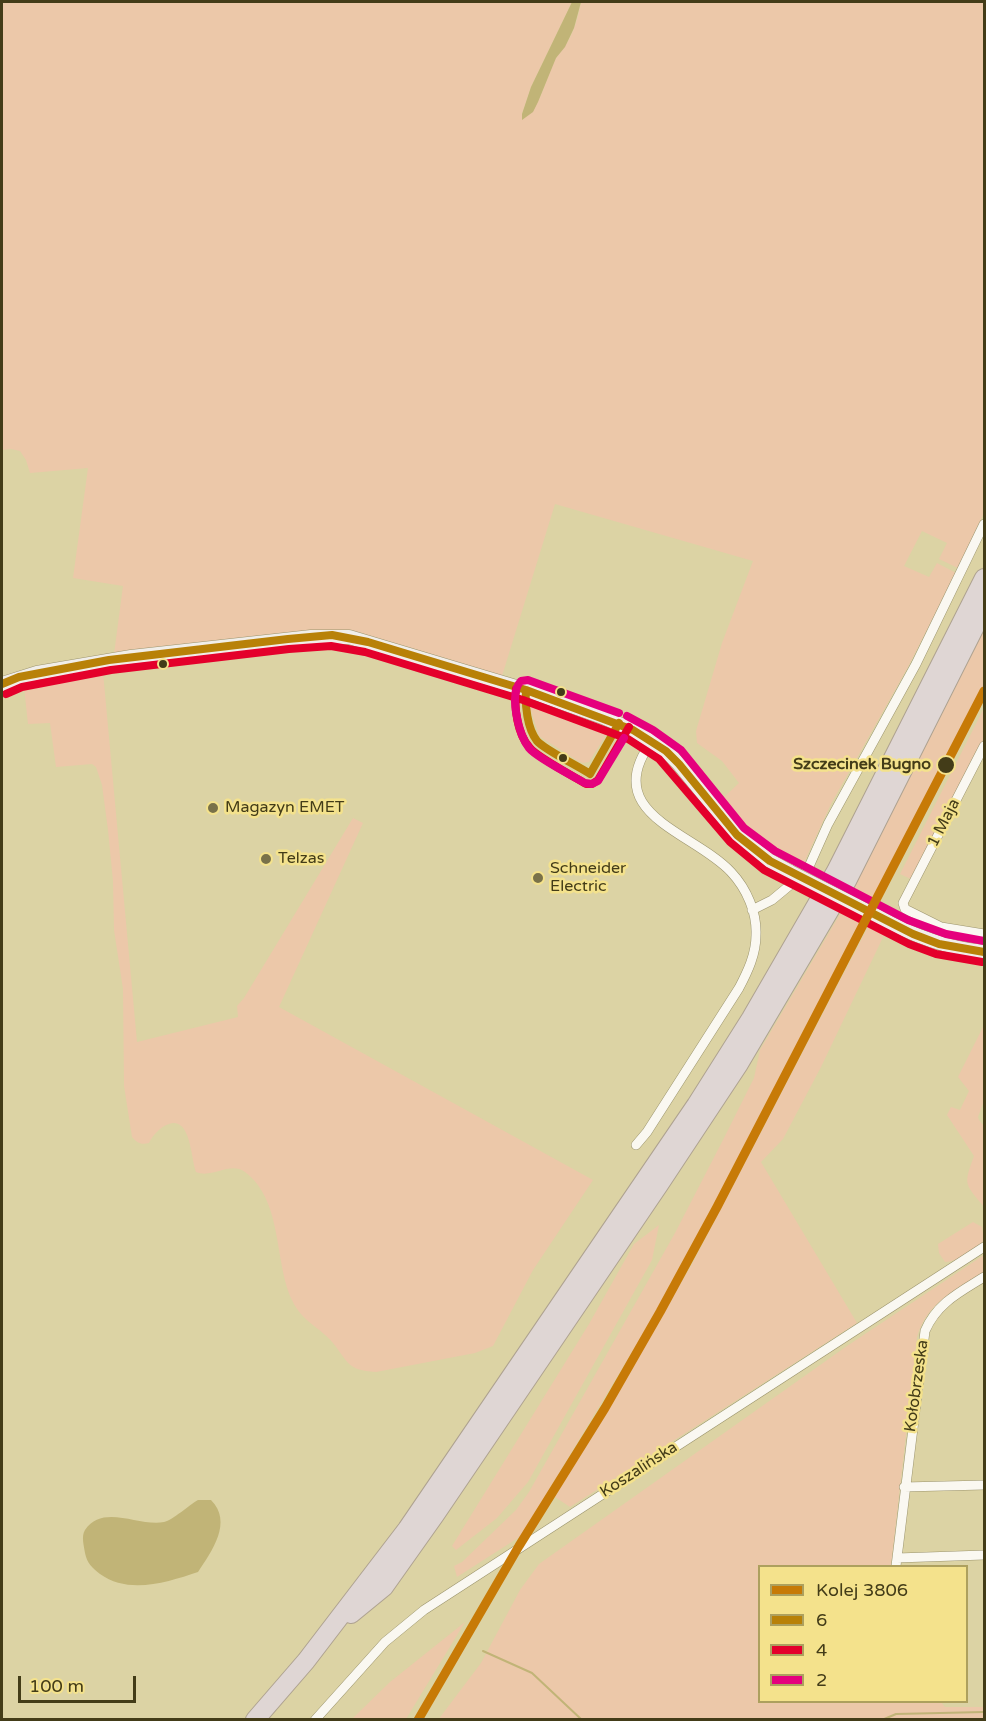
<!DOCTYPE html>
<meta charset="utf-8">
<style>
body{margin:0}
#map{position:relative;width:986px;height:1721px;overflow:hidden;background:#dcd3a4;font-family:"Varela Round",sans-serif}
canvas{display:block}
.frame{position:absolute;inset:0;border:3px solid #433c18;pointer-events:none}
.legend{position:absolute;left:758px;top:1565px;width:210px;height:138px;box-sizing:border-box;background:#f4e28c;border:2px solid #ada05e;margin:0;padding:8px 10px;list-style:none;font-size:18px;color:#433c18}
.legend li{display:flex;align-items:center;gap:12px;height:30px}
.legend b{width:30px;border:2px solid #ada05e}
.scale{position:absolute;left:18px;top:1676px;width:118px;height:27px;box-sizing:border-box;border:3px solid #433c18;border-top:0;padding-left:8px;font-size:18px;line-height:21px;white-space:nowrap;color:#433c18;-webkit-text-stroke:4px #f4e28c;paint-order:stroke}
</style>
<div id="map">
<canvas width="986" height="1721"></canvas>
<div class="frame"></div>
<ul class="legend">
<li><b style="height:8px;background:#c77a07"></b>Kolej 3806</li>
<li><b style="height:8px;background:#b88108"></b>6</li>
<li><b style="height:8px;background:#e4002b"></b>4</li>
<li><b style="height:8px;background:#e5007d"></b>2</li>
</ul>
<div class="scale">100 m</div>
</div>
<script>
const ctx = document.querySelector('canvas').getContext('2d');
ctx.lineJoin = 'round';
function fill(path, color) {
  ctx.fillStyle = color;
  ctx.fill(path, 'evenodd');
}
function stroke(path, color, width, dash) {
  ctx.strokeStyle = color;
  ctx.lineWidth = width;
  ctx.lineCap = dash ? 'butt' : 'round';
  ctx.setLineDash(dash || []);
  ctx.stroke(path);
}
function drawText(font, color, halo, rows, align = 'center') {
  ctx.font = font + ' "Varela Round",sans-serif';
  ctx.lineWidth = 5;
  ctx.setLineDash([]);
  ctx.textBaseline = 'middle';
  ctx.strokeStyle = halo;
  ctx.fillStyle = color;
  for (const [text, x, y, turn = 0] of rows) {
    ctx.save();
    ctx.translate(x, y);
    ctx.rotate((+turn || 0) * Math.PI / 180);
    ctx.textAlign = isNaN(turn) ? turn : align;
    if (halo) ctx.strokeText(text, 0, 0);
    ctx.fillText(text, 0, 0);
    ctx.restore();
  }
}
fill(new Path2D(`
 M2,2H572L531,87L522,114V120C544,103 544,80 556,58C559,54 562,50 565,46C574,33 578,17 581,2H984V513L958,568L939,559L947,543L922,531L904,566L929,577L937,563L956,573L908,667L831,804L801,869C764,850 746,831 721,800L739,783L722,761L697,743L696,731L722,643L753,561L555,504L502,676L369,637L114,654L123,586L73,578L88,468L30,473L26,460L20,451L11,449L2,450Z
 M984,626V686L871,905L849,893Z
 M103,672L137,1042L238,1017L237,1006L244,998L353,818L363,823L279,1007L593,1180L533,1270L493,1346L475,1353L376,1372C347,1370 349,1363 333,1343C320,1327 302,1322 292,1300C274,1262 283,1200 245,1172C230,1161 212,1179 196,1172C191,1160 191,1116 169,1124C160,1127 153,1135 149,1143C141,1145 137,1143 132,1137L124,1086L123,989L114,930L113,881L108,830L102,785L96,767L92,764L56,767L50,723L28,724L24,687Z
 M531,698L606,724L607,733L589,762L583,763L578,761L539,736L529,704Z
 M984,708V738L913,880L900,874Z
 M843,909L863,919L667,1294L521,1536L457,1577L454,1566L462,1562L516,1510L529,1492L675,1233L724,1138L754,1078L760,1050Z
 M870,923L886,931L821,1067L783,1139L761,1162L857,1323L570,1507L555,1497L692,1264Z
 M984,1025V1101L978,1117L979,1120L984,1126V1207C965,1183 963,1186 974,1156L947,1115L951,1107L960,1110L969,1091L958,1077Z
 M973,1222L982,1227L984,1240C977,1249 957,1262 945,1262L939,1253L938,1244Z
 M659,1225L652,1260L528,1482L497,1518L456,1550L452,1546L589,1324L634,1244Z
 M984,1255V1272C956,1290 927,1302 917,1337L891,1566H760V1702H941L945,1707H984V1719L438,1720L481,1663L520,1590L539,1564L847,1346Z
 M465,1622L406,1719H352L390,1682Z`), '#ecc8a9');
fill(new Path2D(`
 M572,2H581L574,28L565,47L556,58L538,102L533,112L522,120V114L531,87Z
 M198,1500H211C233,1522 212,1551 198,1572C168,1582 129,1595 100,1574C92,1568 87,1563 85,1553C84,1546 81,1536 85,1530C103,1503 139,1527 164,1522C173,1520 189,1505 198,1500Z`), '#c1b477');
stroke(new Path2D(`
 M483,1651L532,1673L582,1720
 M882,1720L896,1714L984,1712`), '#c1b477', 2);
const street = new Path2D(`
 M984,746L903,903L905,909L941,927L984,934
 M752,910L772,900L807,871L828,824L916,664L984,524
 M636,1145L647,1132L739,988C748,971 756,954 756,935C757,913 747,889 731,872C694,832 598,814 652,741
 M904,1487L984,1485
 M897,1558L984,1555
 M896,1566L925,1331C937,1303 960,1292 984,1277
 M315,1720L385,1642L424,1610L984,1247`);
const secondary = new Path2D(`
 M2,684L37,673L131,657L311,637H349L526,690L605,718L633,730L666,751L679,764L737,835L770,861L790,872
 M877,916C911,935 945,948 984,952`);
const highway = new Path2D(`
 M351,1614L384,1587L435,1515L659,1185L739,1064L847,881L984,609
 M255,1720L306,1661L407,1529L696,1105L751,1018L836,871L984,578`);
stroke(street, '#9b946d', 10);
stroke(secondary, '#9b946d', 15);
stroke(highway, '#aea290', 20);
stroke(street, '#faf8f1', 9);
stroke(secondary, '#f1eee9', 14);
stroke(highway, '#dfd6d4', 18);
const secondaryBridge = new Path2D(`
 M790,872L877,916`);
stroke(secondaryBridge, '#9b946d', 15, []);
stroke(secondaryBridge, '#f1eee9', 14);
stroke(new Path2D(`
 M2,684L19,677L109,660L288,639L332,635L368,642L526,690L633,730L666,751L679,764L737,835L770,861L913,934L939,944L984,952
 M526,690C525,705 527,728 537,741C545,750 578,766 590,774L619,723`), '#b88108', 8);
stroke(new Path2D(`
 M516,689C514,708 517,734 530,748C537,757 575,777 586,784H592L598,780L629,727
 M6,694L22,687L111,670L289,649L331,646L365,652L523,700L628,739L659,759L730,842L764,870L909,944L936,954L982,962`), '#e4002b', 8);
stroke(new Path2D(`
 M619,713L528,680L521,681C508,694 519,735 529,748C537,758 573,776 585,783L592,784L598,781L624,738
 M627,716L653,730L681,750L744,828L775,851L908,920L946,934L984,941`), '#e5007d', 8);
stroke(new Path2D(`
 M418,1720L519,1546L605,1408L660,1312L717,1207L984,691`), '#c77a07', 9);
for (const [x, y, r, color] of [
 [163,664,5,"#433c18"],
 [561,692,5,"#433c18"],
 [563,758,5,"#433c18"],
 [946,765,9,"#433c18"],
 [213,808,6,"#797149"],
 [266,859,6,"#797149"],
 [538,878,6,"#797149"]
]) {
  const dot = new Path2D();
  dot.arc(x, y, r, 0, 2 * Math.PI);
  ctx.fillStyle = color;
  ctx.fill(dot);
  stroke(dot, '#f4e28c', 2);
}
drawText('bold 16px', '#433c18', '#f4e28c', [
 ["Szczecinek Bugno",931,765]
], 'right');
drawText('16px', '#433c18', '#f4e28c', [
 ["Magazyn EMET",225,808],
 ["Telzas",278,859],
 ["Schneider",550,869],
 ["Electric",550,887]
], 'left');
drawText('16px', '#433c18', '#f4e28c', [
 ["1 Maja",944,823,-63],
 ["Kołobrzeska",917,1386,-82],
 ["Koszalińska",639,1470,-33]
]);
</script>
